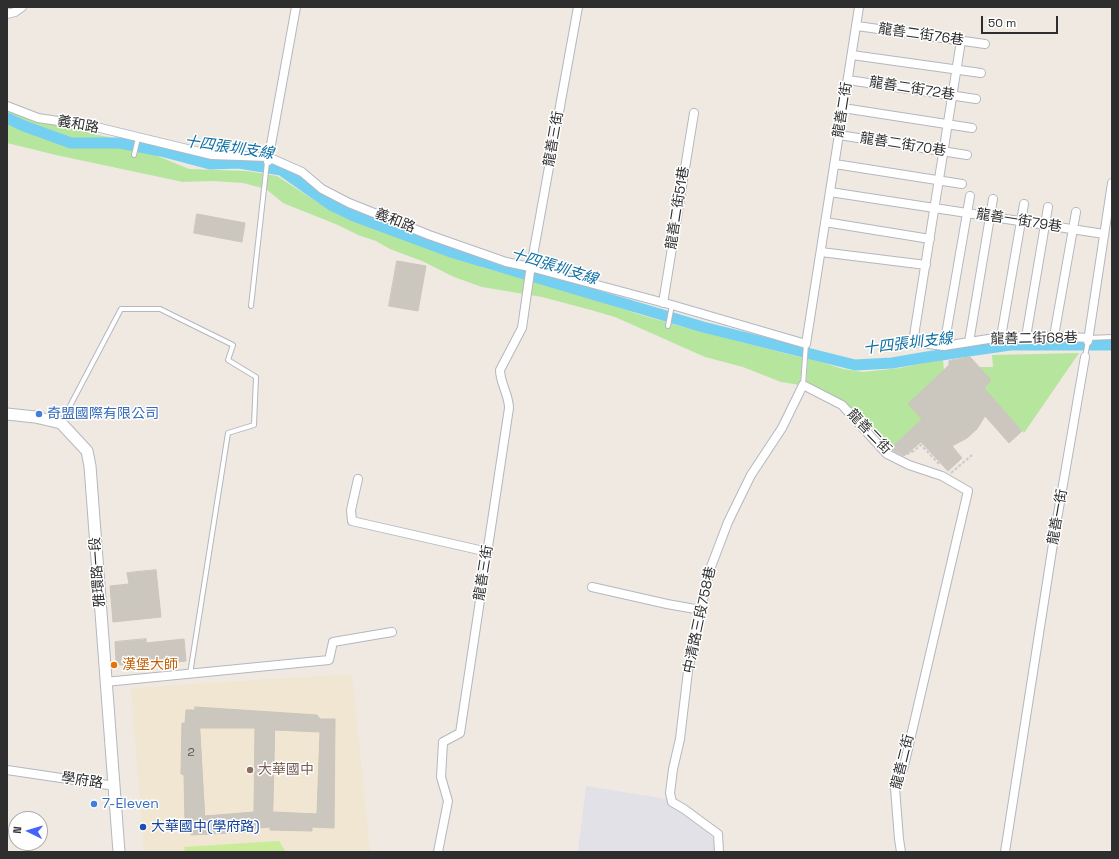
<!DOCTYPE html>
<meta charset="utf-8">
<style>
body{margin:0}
#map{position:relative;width:1119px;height:859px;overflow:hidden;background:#efe9e1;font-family:"Space Grotesk",sans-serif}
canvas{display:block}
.frame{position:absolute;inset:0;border:8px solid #2e2e2e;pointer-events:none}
.north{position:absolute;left:8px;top:811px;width:40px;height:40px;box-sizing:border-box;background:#fff;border:1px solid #ababab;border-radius:50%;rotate:275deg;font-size:11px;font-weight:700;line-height:16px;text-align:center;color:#2e2e2e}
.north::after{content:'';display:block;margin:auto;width:14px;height:18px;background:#4264fb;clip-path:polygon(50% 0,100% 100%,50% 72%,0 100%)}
.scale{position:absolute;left:981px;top:16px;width:77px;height:18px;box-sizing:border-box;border:2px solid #2e2e2e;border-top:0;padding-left:5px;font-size:12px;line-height:14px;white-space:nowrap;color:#2e2e2e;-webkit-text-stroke:3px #fff;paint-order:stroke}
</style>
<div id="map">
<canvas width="1119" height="859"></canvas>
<div class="frame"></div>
<div class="north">N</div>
<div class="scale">50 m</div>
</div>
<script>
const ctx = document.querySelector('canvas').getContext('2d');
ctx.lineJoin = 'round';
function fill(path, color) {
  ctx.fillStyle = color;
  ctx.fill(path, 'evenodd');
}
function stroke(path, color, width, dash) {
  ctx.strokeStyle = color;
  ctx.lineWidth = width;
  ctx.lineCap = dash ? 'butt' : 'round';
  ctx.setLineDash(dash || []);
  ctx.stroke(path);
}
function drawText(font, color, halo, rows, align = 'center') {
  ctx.font = font + ' "Space Grotesk","Noto Sans TC",sans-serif';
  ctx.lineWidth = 3;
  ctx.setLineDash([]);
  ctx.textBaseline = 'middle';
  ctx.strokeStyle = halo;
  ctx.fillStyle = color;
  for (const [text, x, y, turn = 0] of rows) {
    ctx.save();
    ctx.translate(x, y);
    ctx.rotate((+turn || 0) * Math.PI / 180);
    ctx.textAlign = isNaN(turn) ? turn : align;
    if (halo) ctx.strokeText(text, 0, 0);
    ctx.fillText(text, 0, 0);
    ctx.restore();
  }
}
fill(new Path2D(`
 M586,786L667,799L672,806L714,838L715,852H578Z`), '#e3e1e8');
fill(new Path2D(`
 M352,674L370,852H144L131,688Z`), '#f0e6d1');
fill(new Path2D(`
 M7,109L98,135L124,140L148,147V152L189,169L247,171L277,176L322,205L341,215L457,256L484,268L551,285L641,315L683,327L803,358L800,385L781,382L743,367L705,357L615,317L591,310L542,297L482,287L454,277L422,261L390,249L376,241L358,235L338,225L283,203L266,189L243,183L213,181L183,182L56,155L7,143Z
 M1079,353L1024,433L984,388L979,367H993L992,355Z
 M808,358L843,369L863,372L900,368L943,359L944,371L909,404L922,419L890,449L889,452L844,403L806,383Z`), '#b6e59e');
fill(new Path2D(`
 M279,841L286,852H185L184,847Z`), '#c9ec9a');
stroke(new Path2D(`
 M7,118L24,126L71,143H120L161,151L210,164L239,163L281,170L331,205L354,216L454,253L703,327L855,365L892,363L927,357L1010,345H1112`), '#75cff0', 11);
const building = new Path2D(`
 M197,214L245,223L242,242L194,233Z
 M397,261L426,266L418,311L389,306Z
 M970,357L971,358L991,380L984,388L1022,431L1009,443L985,416L977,429L967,438L952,446L962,458L948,471L921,442L904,456L890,449L922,419L908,404L949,365V361Z
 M156,570L161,617L113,622L110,586L129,584L127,573Z
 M146,639V643L184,639L186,661L159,664L158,662L120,665L116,661L115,642Z
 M195,707L317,715L320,719H335L334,828L312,827V831L270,830V827L247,829V832L191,835V823H185L184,775L181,774L182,723H185L186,710H195ZM200,728H255L254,812L205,816ZM275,730L320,732L317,814L273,812Z`);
fill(building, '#cbc7bf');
stroke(building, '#cbc5ba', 1);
const lane = new Path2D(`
 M134,155L138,138
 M251,306L267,162
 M668,326L672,305
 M1088,338L1112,337
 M1085,357L1088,341
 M803,385L806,344
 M61,423L121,309H160L233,345L228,360L256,377L254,425L228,433L190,674`);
const street = new Path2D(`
 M7,14L15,12L22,7
 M857,26L985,44
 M961,41L913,342L944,346L1001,337L1054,336L1088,338
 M852,55L981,73
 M848,80L976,99
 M7,106L38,118L92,126L212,155L268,157L302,172L322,189L349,203L429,235L506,262L530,267L672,305L806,344L859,7
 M843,108L972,128
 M839,135L967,155
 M268,161L296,7
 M835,164L962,184
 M830,192L1104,234
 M825,222L930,239
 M821,252L926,265
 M663,303L694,113
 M1054,336L1076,212
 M1001,337L1024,204
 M1026,337L1048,207
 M1088,341L1112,183
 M969,342L993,199
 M944,346L970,196
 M358,479L351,510L352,521L488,552
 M592,587L667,604L701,610
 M105,682L329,660L333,642L392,632
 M7,770L115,786
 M438,852L448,801L441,777L443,742L460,733L509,408C509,395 500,383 500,370L522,328L530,272L578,7
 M719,852L718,834L684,809L672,802L670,793L673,769L680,739L688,671L709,572L728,522L751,475L782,428L803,385L842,405L887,454L909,465L942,476L968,491L904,766L895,788L899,839L901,852
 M1005,852L1055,531L1085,357`);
const secondary = new Path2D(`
 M7,414L35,417L61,423L87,451L90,466L119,852`);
stroke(lane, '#b4b7c1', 6);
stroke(street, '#b4b7c1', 10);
stroke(secondary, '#b4b7c1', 13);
stroke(new Path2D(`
 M901,439L912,452
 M907,454L912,452L921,445L940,465
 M951,473L972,455`), '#c9c9c9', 2, [3, 2]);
stroke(lane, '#fff', 4);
stroke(street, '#fff', 8);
stroke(secondary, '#fff', 11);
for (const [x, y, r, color] of [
 [39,414,4,"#3f7fe0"],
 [114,665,4,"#e8710a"],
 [250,770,4,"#8d6e63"],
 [94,804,4,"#3f7fe0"],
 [143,827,4,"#1a4fb4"]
]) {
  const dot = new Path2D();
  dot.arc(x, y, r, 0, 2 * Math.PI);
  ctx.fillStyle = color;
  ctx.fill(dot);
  stroke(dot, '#fff', 1.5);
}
drawText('12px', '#555452', null, [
 ["2",191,753]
]);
drawText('14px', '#2e2e2e', '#fff', [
 ["龍善二街76巷",921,35,8],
 ["龍善二街72巷",912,89,9],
 ["龍善二街",843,110,-81],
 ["義和路",78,125,10],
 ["龍善三街",554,139,-80],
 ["龍善二街70巷",903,145,9],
 ["龍善二街51巷",678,208,-81],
 ["義和路",395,221,22],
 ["龍善一街79巷",1019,221,9],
 ["龍善二街68巷",1034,339,-1],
 ["龍善二街",869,432,46],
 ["龍善一街",1058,517,-80],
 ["雅環路一段",98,572,-94],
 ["龍善三街",484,573,-81],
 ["中清路三段758巷",700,620,-78],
 ["龍善二街",903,762,-76],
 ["學府路",82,781,8]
]);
drawText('14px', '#366cbe', '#fff', [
 ["奇盟國際有限公司",47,414],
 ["7-Eleven",102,804]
], 'left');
drawText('14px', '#c56008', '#fff', [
 ["漢堡大師",122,665]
], 'left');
drawText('14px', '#785e54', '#fff', [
 ["大華國中",258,770]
], 'left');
drawText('14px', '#164399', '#fff', [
 ["大華國中(學府路)",151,827]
], 'left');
drawText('italic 15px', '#0d6fa3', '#fff', [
 ["十四張圳支線",229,148,8],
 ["十四張圳支線",554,267,17],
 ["十四張圳支線",908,344,-7]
]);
</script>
